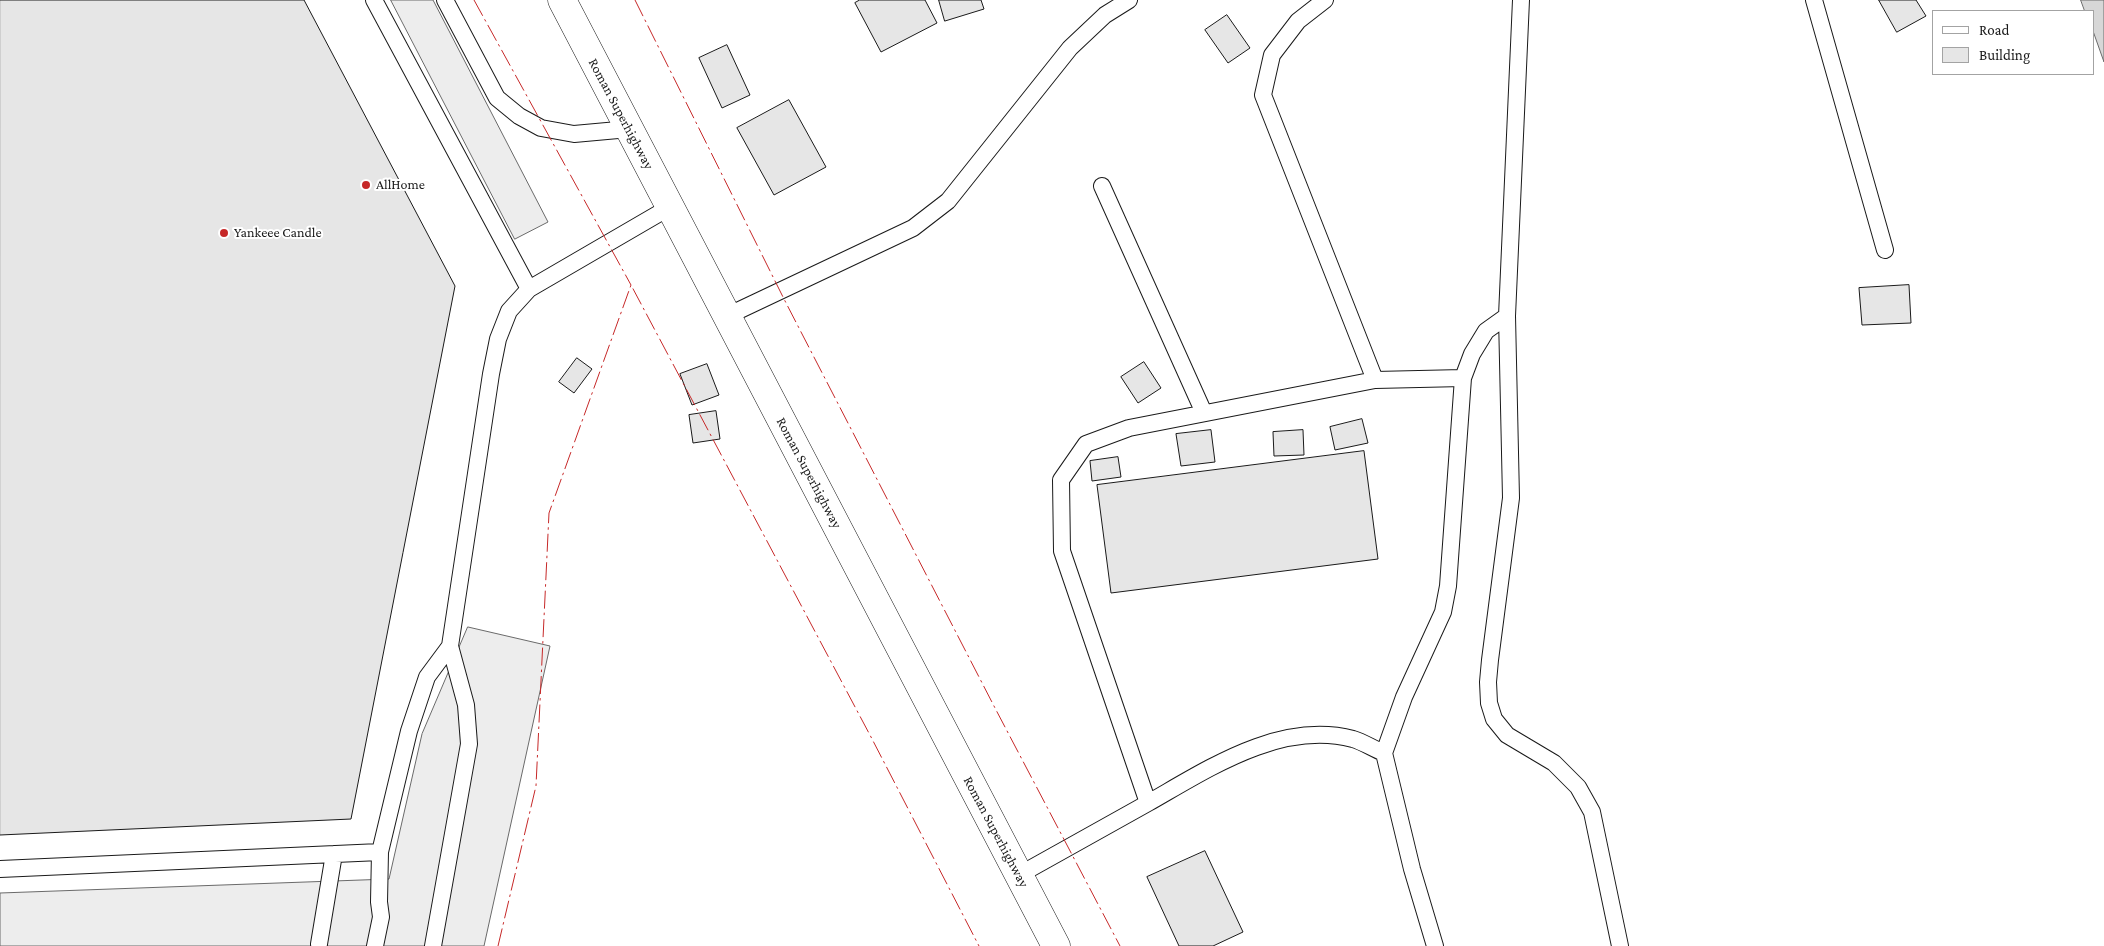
<!DOCTYPE html>
<style>
body{margin:0}
#map{position:relative;width:2104px;height:946px;overflow:hidden;background:#fff;font-family:"Crimson Pro",serif}
canvas{display:block}
.legend{position:absolute;left:1932px;top:10px;width:162px;height:65px;box-sizing:border-box;background:#fff;border:1px solid #a3a3a3;margin:0;padding:6px 9px;list-style:none;font-size:15px;color:#1a1a1a}
.legend li{display:flex;align-items:center;gap:10px;height:25px}
.legend b{width:25px;border:1px solid #a3a3a3}
</style>
<div id="map">
<canvas width="2104" height="946"></canvas>
<ul class="legend">
<li><b style="height:6px;background:#fff"></b>Road</li>
<li><b style="height:14px;background:#e6e6e6"></b>Building</li>
</ul>
</div>
<script>
const ctx = document.querySelector('canvas').getContext('2d');
ctx.lineJoin = 'round';
function fill(path, color) {
  ctx.fillStyle = color;
  ctx.fill(path, 'evenodd');
}
function stroke(path, color, width, dash) {
  ctx.strokeStyle = color;
  ctx.lineWidth = width;
  ctx.lineCap = dash ? 'butt' : 'round';
  ctx.setLineDash(dash || []);
  ctx.stroke(path);
}
function drawText(font, color, halo, rows, align = 'center') {
  ctx.font = font + ' "Crimson Pro",serif';
  ctx.lineWidth = 4;
  ctx.setLineDash([]);
  ctx.textBaseline = 'middle';
  ctx.strokeStyle = halo;
  ctx.fillStyle = color;
  for (const [text, x, y, turn = 0] of rows) {
    ctx.save();
    ctx.translate(x, y);
    ctx.rotate((+turn || 0) * Math.PI / 180);
    ctx.textAlign = isNaN(turn) ? turn : align;
    if (halo) ctx.strokeText(text, 0, 0);
    ctx.fillText(text, 0, 0);
    ctx.restore();
  }
}
const built = new Path2D(`
 M391,0H433L548,222L515,239Z
 M468,627L550,646L484,946H0V893L389,879L422,734Z`);
fill(built, '#ededed');
stroke(built, '#6a6a6a', 1);
const water = new Path2D(`
 M2081,0H2104V62L2093,31V11H2085Z`);
fill(water, '#d7d7d7');
stroke(water, '#6a6a6a', 1);
const building = new Path2D(`
 M0,0H304L455,286L351,819L0,835Z
 M860,0H925L937,23L881,52L855,3Z
 M939,0H981L984,9L945,21Z
 M1879,0H1916L1926,16L1897,32Z
 M1227,15L1250,48L1228,63L1205,30Z
 M727,45L750,95L722,108L699,58Z
 M789,100L826,167L774,195L737,128Z
 M1909,285L1911,323L1862,325L1859,288Z
 M577,358L592,369L574,393L559,382Z
 M1144,362L1161,388L1138,403L1121,377Z
 M707,364L719,395L692,405L680,374Z
 M716,411L720,439L693,443L689,415Z
 M1362,419L1368,443L1335,450L1330,427Z
 M1211,430L1215,462L1181,466L1176,434Z
 M1303,430L1304,455L1274,456L1273,432Z
 M1364,451L1378,559L1111,593L1097,485Z
 M1118,457L1121,477L1092,481L1090,461Z
 M1205,851L1243,932L1213,946H1179L1147,877Z`);
fill(building, '#e6e6e6');
stroke(building, '#1a1a1a', 1);
const service = new Path2D(`
 M374,0L529,289
 M445,0L497,98L519,116L541,128L574,134L629,129
 M1325,0L1298,21L1272,55L1263,95L1375,380
 M1814,0L1885,250
 M1102,186L1204,413
 M727,316L913,228L948,201L1070,48L1105,15L1129,0
 M1507,316L1511,498L1490,660L1488,682L1489,703L1494,719L1507,735L1554,763L1578,787L1592,812L1620,946
 M1384,753L1412,869L1435,946
 M1148,803L1062,551L1061,480L1086,444L1129,428L1375,380L1463,378
 M0,869L380,852
 M1019,875C1062,851 1105,827 1148,803C1208,769 1280,720 1353,739C1363,742 1374,749 1384,753L1404,697L1443,612L1448,586L1463,378L1472,354L1486,331L1507,316L1521,0
 M319,944L334,854
 M375,946L381,917L379,902L380,852L409,731L427,677L450,646L491,374L498,339L509,311L529,289L670,207
 M433,946L469,744L466,705L450,646`);
const primary = new Path2D(`
 M562,0L1056,946`);
stroke(service, '#1a1a1a', 18);
stroke(primary, '#1a1a1a', 29);
stroke(service, '#fff', 16);
stroke(primary, '#fff', 28);
stroke(new Path2D(`
 M474,0L631,285
 M635,0L784,299L995,708L1120,946
 M498,946L536,786L549,513L631,285L871,737L979,946`), '#c62828', 1, [18, 4, 2.5, 4]);
for (const [x, y, r, color] of [
 [366,185,5,"#c62828"],
 [224,233,5,"#c62828"]
]) {
  const dot = new Path2D();
  dot.arc(x, y, r, 0, 2 * Math.PI);
  ctx.fillStyle = color;
  ctx.fill(dot);
  stroke(dot, '#fff', 2);
}
drawText('14px', '#1a1a1a', '#fff', [
 ["Roman Superhighway",621,114,62],
 ["Roman Superhighway",809,473,62],
 ["Roman Superhighway",996,832,62]
]);
drawText('14px', '#1a1a1a', '#fff', [
 ["AllHome",376,185],
 ["Yankeee Candle",234,233]
], 'left');
</script>
